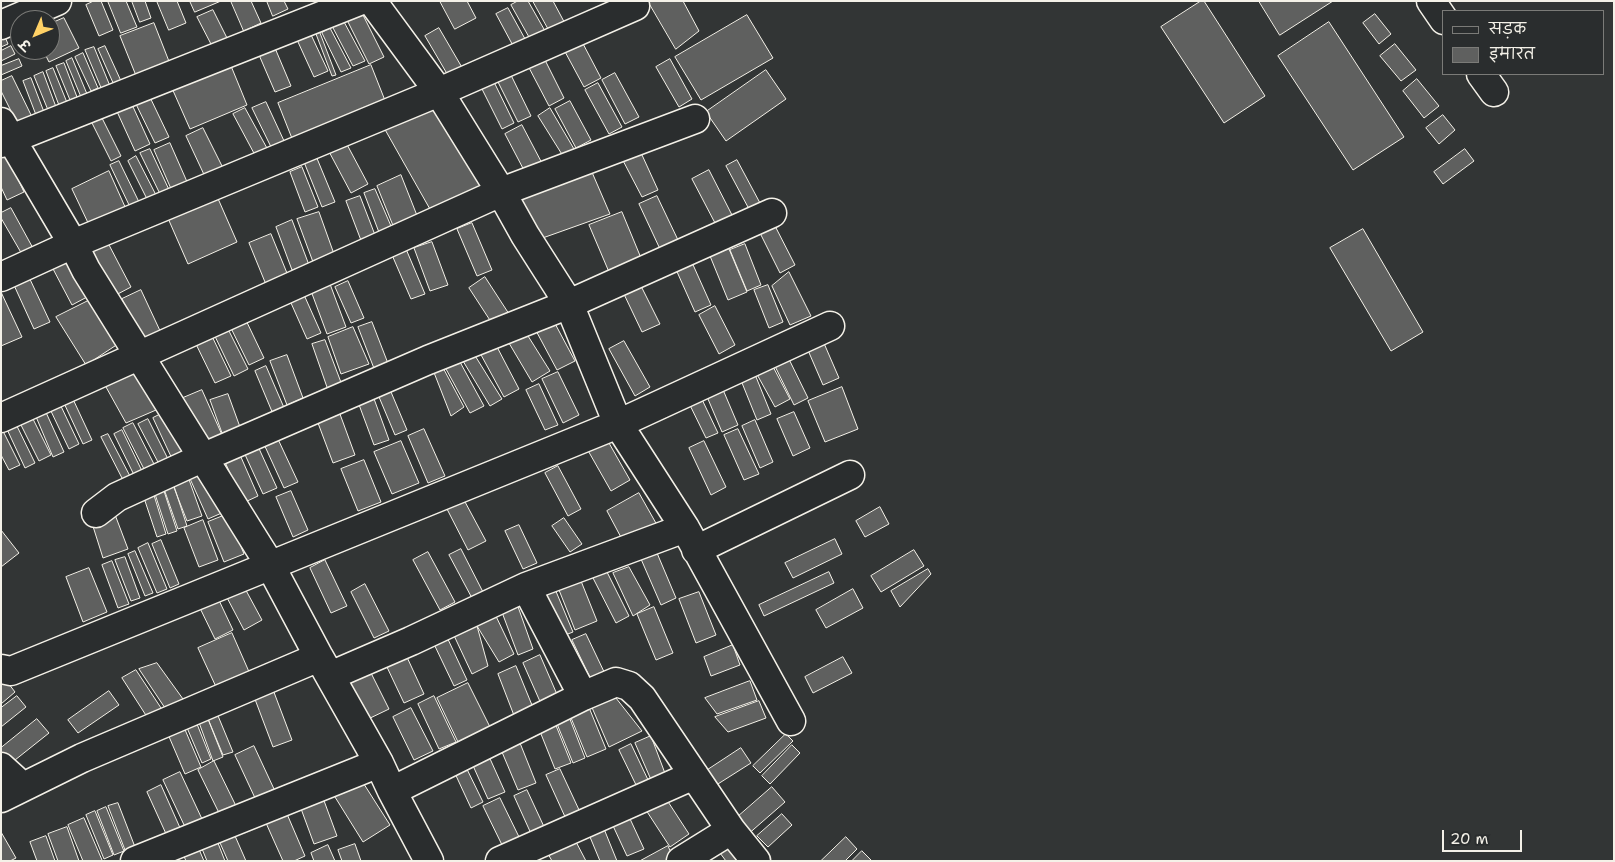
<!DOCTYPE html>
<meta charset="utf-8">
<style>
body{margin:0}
#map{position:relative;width:1615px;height:862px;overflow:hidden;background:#323535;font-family:"Shantell Sans","Playpen Sans Deva",sans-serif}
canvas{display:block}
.frame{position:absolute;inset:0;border:2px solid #f4f1e8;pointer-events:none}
.legend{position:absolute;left:1442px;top:10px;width:162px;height:65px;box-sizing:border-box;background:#2a2d2e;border:1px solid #7b7b78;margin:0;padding:6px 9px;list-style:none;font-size:15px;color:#f4f1e8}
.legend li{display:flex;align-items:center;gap:10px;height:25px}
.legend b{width:25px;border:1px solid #7b7b78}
.north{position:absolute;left:10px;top:10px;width:50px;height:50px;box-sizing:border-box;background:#2a2d2e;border:1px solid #7b7b78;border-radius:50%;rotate:225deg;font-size:14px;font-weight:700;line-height:20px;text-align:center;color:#f4f1e8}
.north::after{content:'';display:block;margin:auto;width:18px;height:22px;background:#ffd166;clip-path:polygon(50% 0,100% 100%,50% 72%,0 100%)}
.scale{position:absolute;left:1442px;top:830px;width:80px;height:22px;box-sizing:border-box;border:2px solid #f4f1e8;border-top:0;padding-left:6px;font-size:15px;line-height:18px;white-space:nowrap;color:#f4f1e8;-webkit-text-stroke:4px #2a2d2e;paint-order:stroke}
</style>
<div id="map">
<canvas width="1615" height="862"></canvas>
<div class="frame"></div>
<ul class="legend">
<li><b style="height:6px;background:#2a2d2e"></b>सड़क</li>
<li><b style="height:14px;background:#5f605f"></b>इमारत</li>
</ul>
<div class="north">उ</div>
<div class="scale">20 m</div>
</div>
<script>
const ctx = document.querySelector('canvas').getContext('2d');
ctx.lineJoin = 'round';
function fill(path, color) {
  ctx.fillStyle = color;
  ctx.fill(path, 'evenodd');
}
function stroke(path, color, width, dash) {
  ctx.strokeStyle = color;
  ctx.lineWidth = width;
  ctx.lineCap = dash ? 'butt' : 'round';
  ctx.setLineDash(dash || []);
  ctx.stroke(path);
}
const building = new Path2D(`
 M94,1H101L113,30L99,36L86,5Z
 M108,1H126L137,27L121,33Z
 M132,1H145L151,18L140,22Z
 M157,1H177L186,23L169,30Z
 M190,1H221L195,12Z
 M231,1H251L261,23L244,31Z
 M267,1H284L288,9L273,16Z
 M440,1H467L476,18L455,29Z
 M518,1H528L549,38L534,46L511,5Z
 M533,1H553L569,31L554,39Z
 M648,1H683L699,31L676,49Z
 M1201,1H1204L1265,96L1224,123L1161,27Z
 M1259,1H1333L1280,35Z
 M508,8L530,48L518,55L496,14Z
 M360,9L384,57L369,64L345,16Z
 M213,10L227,38L212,46L197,17Z
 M1375,14L1391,34L1379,44L1363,23Z
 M747,15L773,58L701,100L675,57Z
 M64,18L79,48L49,62L43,50H50V24Z
 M343,20L365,61L353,66L332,26Z
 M1329,22L1404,137L1353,170L1278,56Z
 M154,23L172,69L139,83L120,36Z
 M306,24L328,71L314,77L293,31Z
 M330,28L351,68L341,72L322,33Z
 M439,28L467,76L453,84L425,36Z
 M3,32L8,44L1,47V33Z
 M320,33L336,75L332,76L316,34Z
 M580,38L601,78L584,87L563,48Z
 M272,41L291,86L275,92L256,48Z
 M1395,44L1416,70L1401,81L1380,56Z
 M11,46L15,54L1,61V51Z
 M105,46L121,81L114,85L98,49Z
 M94,47L110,86L102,90L85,50Z
 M83,53L98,88L91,91L75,57Z
 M542,54L564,98L549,106L526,62Z
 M72,58L87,94L81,97L66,61Z
 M19,59L22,66L1,75V66Z
 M670,59L692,99L679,107L656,67Z
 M229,61L247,105L190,129L171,86Z
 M64,63L77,97L70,100L56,66Z
 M371,65L386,103L293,141L278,103Z
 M53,68L68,105L60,108L46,71Z
 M766,70L786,99L726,141L706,112Z
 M43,72L56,107L48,110L34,76Z
 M510,73L531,116L518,122L497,80Z
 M615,73L639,117L625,124L602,80Z
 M12,76L34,121L19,127L1,91V81Z
 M31,78L44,112L36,115L23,81Z
 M1417,79L1439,106L1424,118L1403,91Z
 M494,82L514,123L502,129L481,87Z
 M598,83L622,127L609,134L585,90Z
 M147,91L169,137L155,143L133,98Z
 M129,98L150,144L135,151L114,105Z
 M435,98L485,190L435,218L383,126Z
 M570,101L591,140L576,148L555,109Z
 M266,102L285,143L272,149L252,108Z
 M245,108L268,150L256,157L233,114Z
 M550,108L574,149L563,156L538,116Z
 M99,112L121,156L111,161L89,117Z
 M1443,115L1455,130L1439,144L1426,128Z
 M522,125L544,167L527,176L505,134Z
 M203,128L225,172L207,181L186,136Z
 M343,137L368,184L351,193L326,146Z
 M170,143L188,184L172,191L154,150Z
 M637,144L658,190L642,197L618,151Z
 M150,149L171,194L162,198L140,153Z
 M1465,149L1474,161L1443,184L1434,172Z
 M5,151L24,192L7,200L1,187V152Z
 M136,156L157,197L148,201L128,161Z
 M316,156L335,202L322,207L304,162Z
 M737,160L760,203L749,209L726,166Z
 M119,161L139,202L130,207L110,165Z
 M588,163L610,214L537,240L517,194Z
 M302,167L318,207L305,212L290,172Z
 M709,170L732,215L715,223L692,179Z
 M109,171L126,209L90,227L72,189Z
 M401,175L418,218L394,228L377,186Z
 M375,189L391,226L380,235L364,193Z
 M216,194L237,242L188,264L167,216Z
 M360,196L375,235L362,243L346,201Z
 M657,196L678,240L660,249L639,204Z
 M11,208L34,250L23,256L1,218V213Z
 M319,212L334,254L313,262L297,219Z
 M622,212L641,258L609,272L589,225Z
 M292,220L309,265L292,270L276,227Z
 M773,222L795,265L780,273L758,229Z
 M472,223L492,270L477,276L457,229Z
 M1363,229L1423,332L1391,351L1330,248Z
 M271,234L289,278L267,287L249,243Z
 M432,242L448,285L430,291L414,248Z
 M108,243L131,287L114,296L91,252Z
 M745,244L761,285L747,291L730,250Z
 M406,249L425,294L411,299L392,255Z
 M729,249L747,292L728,300L710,256Z
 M690,258L711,305L695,312L674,265Z
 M67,259L87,297L72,305L52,267Z
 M789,272L811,316L790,325L772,286Z
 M28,275L50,322L34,329L13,283Z
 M485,277L511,317L495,328L469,288Z
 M348,281L364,318L351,323L335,287Z
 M639,282L660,324L642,332L622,290Z
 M330,284L346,327L327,334L311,291Z
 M768,285L783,322L769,328L754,290Z
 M301,288L321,333L307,339L287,294Z
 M141,290L162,335L143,344L122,299Z
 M1,292L22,337L1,346Z
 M94,298L121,342L86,365L56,317Z
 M715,306L735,345L719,354L699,315Z
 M243,314L264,358L249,365L228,322Z
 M552,318L575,361L557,370L534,327Z
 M224,321L248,369L234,376L211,328Z
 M372,322L389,366L375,371L358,327Z
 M353,327L369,364L341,374L328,337Z
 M523,328L550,371L532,382L506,338Z
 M209,330L231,376L215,383L193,338Z
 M325,340L342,385L328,390L312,344Z
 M624,341L650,387L635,396L609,349Z
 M823,341L839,378L823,385L807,348Z
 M496,345L519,389L504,397L480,353Z
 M785,351L808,398L794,405L771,358Z
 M474,354L502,399L490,406L463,361Z
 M287,355L303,398L287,405L270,361Z
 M770,361L790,399L775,407L754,369Z
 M137,362L163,407L126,423L101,378Z
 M460,362L484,406L470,413L446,369Z
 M441,364L464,407L451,416L433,370Z
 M266,366L285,410L273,414L255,371Z
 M752,367L771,414L757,420L738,373Z
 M558,372L579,415L563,423L542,379Z
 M539,384L558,425L545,430L526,390Z
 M721,385L738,425L722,432L705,392Z
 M842,387L858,429L825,442L808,401Z
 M697,389L718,433L706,438L685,395Z
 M202,390L223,437L204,445L183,398Z
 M391,392L407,430L395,435L379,397Z
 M228,394L240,427L222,433L210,400Z
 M373,396L389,440L374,445L358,402Z
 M72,397L92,440L83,444L63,401Z
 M59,402L79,444L69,449L49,407Z
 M337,406L355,455L333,463L315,415Z
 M44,408L64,452L53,457L34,412Z
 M167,411L189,455L174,463L153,418Z
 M794,412L810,448L793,456L777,419Z
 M30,413L51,455L39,461L18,419Z
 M148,419L169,461L160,466L138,424Z
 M14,420L35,463L25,468L5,425Z
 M755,420L773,462L760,468L742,426Z
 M133,423L155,466L145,471L123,428Z
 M1,427L20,465L9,470L1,455Z
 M424,429L445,476L428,483L408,436Z
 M738,429L759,474L744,480L724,435Z
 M122,430L142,471L134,475L114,434Z
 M108,434L131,478L124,482L101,437Z
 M605,436L630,480L611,491L586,447Z
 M277,437L298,482L284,488L263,442Z
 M401,441L419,483L392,494L374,452Z
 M704,441L726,487L711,495L689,448Z
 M256,442L277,488L263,494L242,448Z
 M237,448L258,496L243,503L222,455Z
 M364,460L381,502L358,511L341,469Z
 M202,465L224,512L208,519L187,472Z
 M558,466L581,509L568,516L545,473Z
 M187,474L202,516L187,521L171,480Z
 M173,483L187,526L178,529L163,486Z
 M163,488L177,531L168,534L154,491Z
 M291,491L308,530L293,537L276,497Z
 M153,492L166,534L157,537L143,495Z
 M639,493L657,525L624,543L607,511Z
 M464,500L486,541L468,550L447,509Z
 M880,507L889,524L865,537L856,521Z
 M114,512L128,549L103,558L91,520Z
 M228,514L244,554L224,562L208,522Z
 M564,518L582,544L570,552L552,526Z
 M203,520L218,560L199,567L184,528Z
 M519,525L537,563L523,569L505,531Z
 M1,530L19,553L1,567Z
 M835,539L842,554L793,578L785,563Z
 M161,540L179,584L170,588L152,544Z
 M148,543L167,589L157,593L138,548Z
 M461,549L484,594L473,600L449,555Z
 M914,550L924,566L881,592L871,576Z
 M135,551L153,593L145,596L128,554Z
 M428,552L455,602L440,610L413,560Z
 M657,553L676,598L661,605L641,559Z
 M125,557L140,598L131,601L115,560Z
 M325,560L347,606L331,613L310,568Z
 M112,561L129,604L118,608L102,565Z
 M629,567L650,605L633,616L613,573Z
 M89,568L107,612L83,622L66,577Z
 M928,569L931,574L900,607L891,591Z
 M607,572L629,616L616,623L593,578Z
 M829,572L834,583L764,616L759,605Z
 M579,576L597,621L575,630L557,585Z
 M242,583L262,620L244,630L224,592Z
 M365,584L389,631L374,638L351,592Z
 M555,589L573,632L560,637L542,594Z
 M853,589L863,608L826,628L816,610Z
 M699,592L716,635L696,643L679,599Z
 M216,594L233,630L215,639L197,602Z
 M516,601L533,649L518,655L500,607Z
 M654,607L673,653L656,660L637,614Z
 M494,612L514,654L499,662L477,626Z
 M467,620L477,626L488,666L472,674L450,627Z
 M232,633L250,674L217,689L198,648Z
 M586,634L607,678L593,684L572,640Z
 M446,635L467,680L454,686L433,642Z
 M733,645L740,665L711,676L704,657Z
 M406,655L424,694L404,703L386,665Z
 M540,655L559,699L542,706L523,663Z
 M843,657L852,673L813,693L805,677Z
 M157,663L183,699L165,708L139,669Z
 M516,666L534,710L515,718L498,674Z
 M368,667L389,709L364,721L343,679Z
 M136,670L163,711L149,720L122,678Z
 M5,679L15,692L1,704V681Z
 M750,681L757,700L717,714L705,698Z
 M468,683L490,727L458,742L437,698Z
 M272,687L292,740L273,747L253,694Z
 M109,691L119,705L78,733L68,720Z
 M612,693L642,731L609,747L590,703Z
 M17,696L26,707L1,727V708Z
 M434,696L456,742L439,749L418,704Z
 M759,701L766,718L728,732L715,717Z
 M588,705L606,749L587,757L569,713Z
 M411,708L433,751L414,760L393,717Z
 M216,711L233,752L223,755L206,714Z
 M206,714L223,757L213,761L197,717Z
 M568,714L585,758L573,763L555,719Z
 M37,719L49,733L10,764L1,753V748Z
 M195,719L211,759L202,763L185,723Z
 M555,723L571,763L555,769L539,729Z
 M183,725L201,767L185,774L167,732Z
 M786,734L793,741L760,773L753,766Z
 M651,736L666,776L652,782L635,743Z
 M518,738L536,783L518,790L499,745Z
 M631,744L650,784L638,789L619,750Z
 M792,745L800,753L770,784L762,776Z
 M254,746L274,789L255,798L235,755Z
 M741,748L751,763L710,789L700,775Z
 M487,752L505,792L488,799L470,759Z
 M214,761L236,806L220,815L198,770Z
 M463,761L483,802L471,808L452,767Z
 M560,769L580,812L566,819L546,775Z
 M180,772L202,819L185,827L163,780Z
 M362,781L390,825L363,842L335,797Z
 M161,785L181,830L167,836L147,792Z
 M772,787L785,802L746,836L733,821Z
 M527,790L546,831L533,838L514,796Z
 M663,794L689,834L670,847L644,807Z
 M323,798L337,836L314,844L300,806Z
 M500,798L521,841L504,849L483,806Z
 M118,803L135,847L125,850L108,806Z
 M106,807L124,851L114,855L97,811Z
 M625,808L644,849L627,856L608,815Z
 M95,811L113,855L104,859L86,815Z
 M287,814L305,856L294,861H283L266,823Z
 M782,814L792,825L768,847L757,836Z
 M84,818L102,860L100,861H83L68,825Z
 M600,819L617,861H600L585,825Z
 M67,827L79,861H58L48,834Z
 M232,829L246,861H228L217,836Z
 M1,832L16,858L10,861H1Z
 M214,833L225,861H207L198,839Z
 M46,836L55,861H37L30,842Z
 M846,837L857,849L845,861H821Z
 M574,838L586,861H552L547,852Z
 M729,839L747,861H726L717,849Z
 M195,840L204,861H186L180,847Z
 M355,844L361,861H342L338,850Z
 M328,845L335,861H314L311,853Z
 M668,846L673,857L666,861H640Z
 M862,851L872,861H852Z`);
fill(building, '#5f605f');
stroke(building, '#f4f1e8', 1);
const minor = new Path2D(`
 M372,1L439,92L501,192L525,235L569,304L618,424L685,528L791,721
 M1431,1L1444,20
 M1,25L57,1
 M1481,74L1494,92
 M1,122L73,244L86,270L270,565L319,657L379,763L392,791L429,861
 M1,143L359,1
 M1,277L73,244L439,92L635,6
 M1,418L501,192L695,119
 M96,513L117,497L204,457L428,360L569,304L772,213
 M696,550L850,475
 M526,587L583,696
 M1,669L11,671L618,424L830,326
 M330,676L411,641L526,587L685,528
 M1,767L23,787
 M392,791L583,696L616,682L629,686L642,698L731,830L756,861
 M1,798L82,758L319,657
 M135,861L379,763
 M500,861L694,775
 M681,861L731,830`);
stroke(minor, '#f4f1e8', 31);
stroke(minor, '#2a2d2e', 28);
</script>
